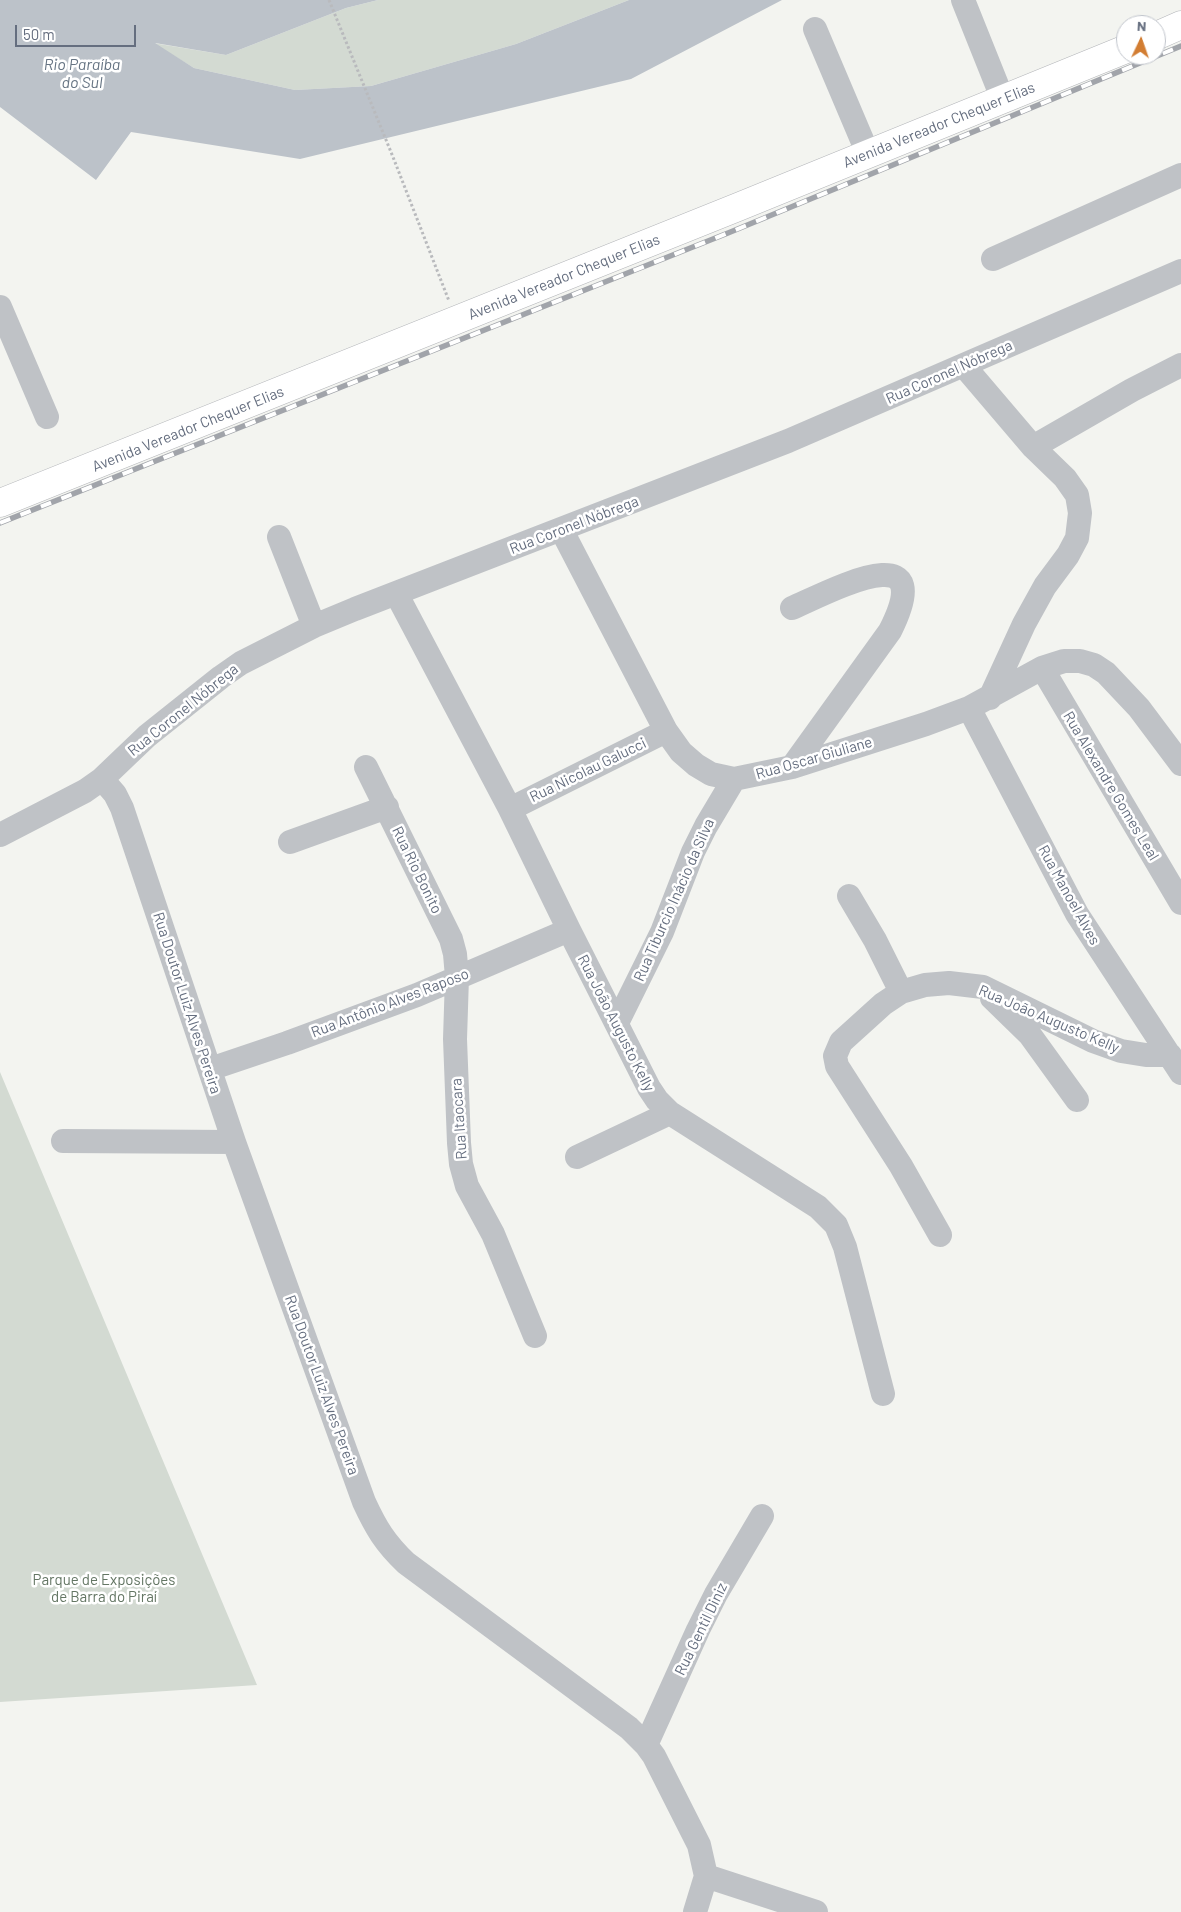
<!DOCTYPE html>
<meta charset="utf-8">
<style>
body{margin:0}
#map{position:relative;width:1181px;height:1912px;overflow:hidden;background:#f3f4f0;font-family:Barlow,sans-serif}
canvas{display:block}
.north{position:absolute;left:1116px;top:15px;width:50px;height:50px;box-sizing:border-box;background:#fff;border:1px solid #c1c5cc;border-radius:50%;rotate:3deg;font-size:14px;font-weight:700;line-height:20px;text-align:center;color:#656e7f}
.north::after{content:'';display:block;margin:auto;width:18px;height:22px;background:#d27d32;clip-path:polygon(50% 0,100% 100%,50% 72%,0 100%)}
.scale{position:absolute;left:15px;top:25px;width:121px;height:22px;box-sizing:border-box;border:2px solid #656e7f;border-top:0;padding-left:6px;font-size:15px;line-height:18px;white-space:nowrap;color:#656e7f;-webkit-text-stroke:4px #fff;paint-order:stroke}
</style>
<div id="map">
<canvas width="1181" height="1912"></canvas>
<div class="north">N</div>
<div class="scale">50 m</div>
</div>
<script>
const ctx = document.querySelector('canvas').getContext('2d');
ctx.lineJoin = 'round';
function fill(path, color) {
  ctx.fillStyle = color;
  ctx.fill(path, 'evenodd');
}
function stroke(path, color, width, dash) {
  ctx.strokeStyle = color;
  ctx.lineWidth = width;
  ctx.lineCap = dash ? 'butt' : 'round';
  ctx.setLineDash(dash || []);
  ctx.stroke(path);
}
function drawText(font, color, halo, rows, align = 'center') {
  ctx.font = font + ' Barlow,sans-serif';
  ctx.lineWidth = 5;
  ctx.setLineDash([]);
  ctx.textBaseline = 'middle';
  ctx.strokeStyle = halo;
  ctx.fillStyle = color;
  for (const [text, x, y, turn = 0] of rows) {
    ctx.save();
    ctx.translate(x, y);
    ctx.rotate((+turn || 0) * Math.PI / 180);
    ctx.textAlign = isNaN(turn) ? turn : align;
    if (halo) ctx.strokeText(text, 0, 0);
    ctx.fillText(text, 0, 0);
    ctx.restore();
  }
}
fill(new Path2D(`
 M378,0H629L516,44L371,86L295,90L194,68L153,43L226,55L346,8Z
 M0,1072L257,1685L0,1702Z`), '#d3dad2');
fill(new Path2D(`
 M0,0H378L346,8L226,55L155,43L194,68L295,90L371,86L516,44L629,0H782L631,79L300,159L131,132L96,180L0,107Z`), '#bcc2c9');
const major = new Path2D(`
 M1156,36L1181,25
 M0,503L738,207L1126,49`);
stroke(major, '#b3b5b9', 29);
stroke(new Path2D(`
 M329,0L393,157L449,301`), '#b9babd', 3, [2.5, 2.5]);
stroke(new Path2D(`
 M963,0L1003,100
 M815,29L868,154
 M993,259L1181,175
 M0,307L47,417
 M964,366L1033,447L1065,478L1077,495L1080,513L1077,538L1068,555L1045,586L1024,624L990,698
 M1033,447L1132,390L1181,365
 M561,529L666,731L681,752L696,765L711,774L734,779L792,767L926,724L969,708L1042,668L1064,661H1080L1094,665L1106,673L1139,708L1181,764
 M279,537L314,626
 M396,593L510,809L569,930L649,1088L657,1100L670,1113L818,1207L836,1225L845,1247L883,1394
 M792,608C831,591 940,532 890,631L792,767
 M1042,668L1181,903
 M969,708L1077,914L1181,1073
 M366,767L451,939L455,954L457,977L455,1039L459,1143L461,1164L467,1186L493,1234L535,1336
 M102,779L115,794L122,808L234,1142L364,1502C376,1528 385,1543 406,1563L629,1728L646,1745L654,1756L699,1845L706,1876L695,1912
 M510,809L666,731
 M0,835L85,791L102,779L147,736L221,677L241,663L314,626L355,609L788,441L1181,271
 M290,842L387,807
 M849,896L875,940L901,992
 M992,998L1030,1035L1077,1100
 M617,1023L662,932L693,852L706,826L734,779
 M210,1069L287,1043L417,995L569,930
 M63,1141L234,1142
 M577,1157L670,1113
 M940,1235L901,1166L837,1066L835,1056L841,1042L883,1004L901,992L925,985L949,983L983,987L1093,1041L1121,1051L1146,1055H1170
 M646,1745L698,1630L716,1594L762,1516
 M706,1876L816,1912`), '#bfc2c6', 24);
stroke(major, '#fff', 28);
const rail = new Path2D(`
 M0,523L728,233L1181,46`);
stroke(rail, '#a1a4aa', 5.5);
stroke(rail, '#fff', 4, [11]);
drawText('15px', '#656e7f', '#fff', [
 ["Avenida Vereador Chequer Elias",939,125,-22],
 ["Avenida Vereador Chequer Elias",564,277,-22],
 ["Rua Coronel Nóbrega",949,372,-24],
 ["Avenida Vereador Chequer Elias",188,429,-22],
 ["Rua Coronel Nóbrega",574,525,-21],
 ["Rua Coronel Nóbrega",183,710,-39],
 ["Rua Oscar Giuliane",814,758,-16],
 ["Rua Nicolau Galucci",588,770,-26],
 ["Rua Alexandre Gomes Leal",1111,786,59],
 ["Rua Rio Bonito",417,870,64],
 ["Rua Manoel Alves",1069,895,61],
 ["Rua Tiburcio Inácio da Silva",674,900,-66],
 ["Rua Doutor Luiz Alves Pereira",187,1003,72],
 ["Rua Antônio Alves Raposo",390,1003,-21],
 ["Rua João Augusto Kelly",1049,1019,23],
 ["Rua João Augusto Kelly",616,1023,63],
 ["Rua Itaocara",459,1119,-94],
 ["Rua Doutor Luiz Alves Pereira",322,1385,70],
 ["Rua Gentil Diniz",701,1629,-64]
]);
drawText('15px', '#647664', '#fff', [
 ["Parque de Exposições",104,1580],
 ["de Barra do Piraí",104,1597]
]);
drawText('italic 16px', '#667483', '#fff', [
 ["Rio Paraíba",82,65],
 ["do Sul",82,83]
]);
</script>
